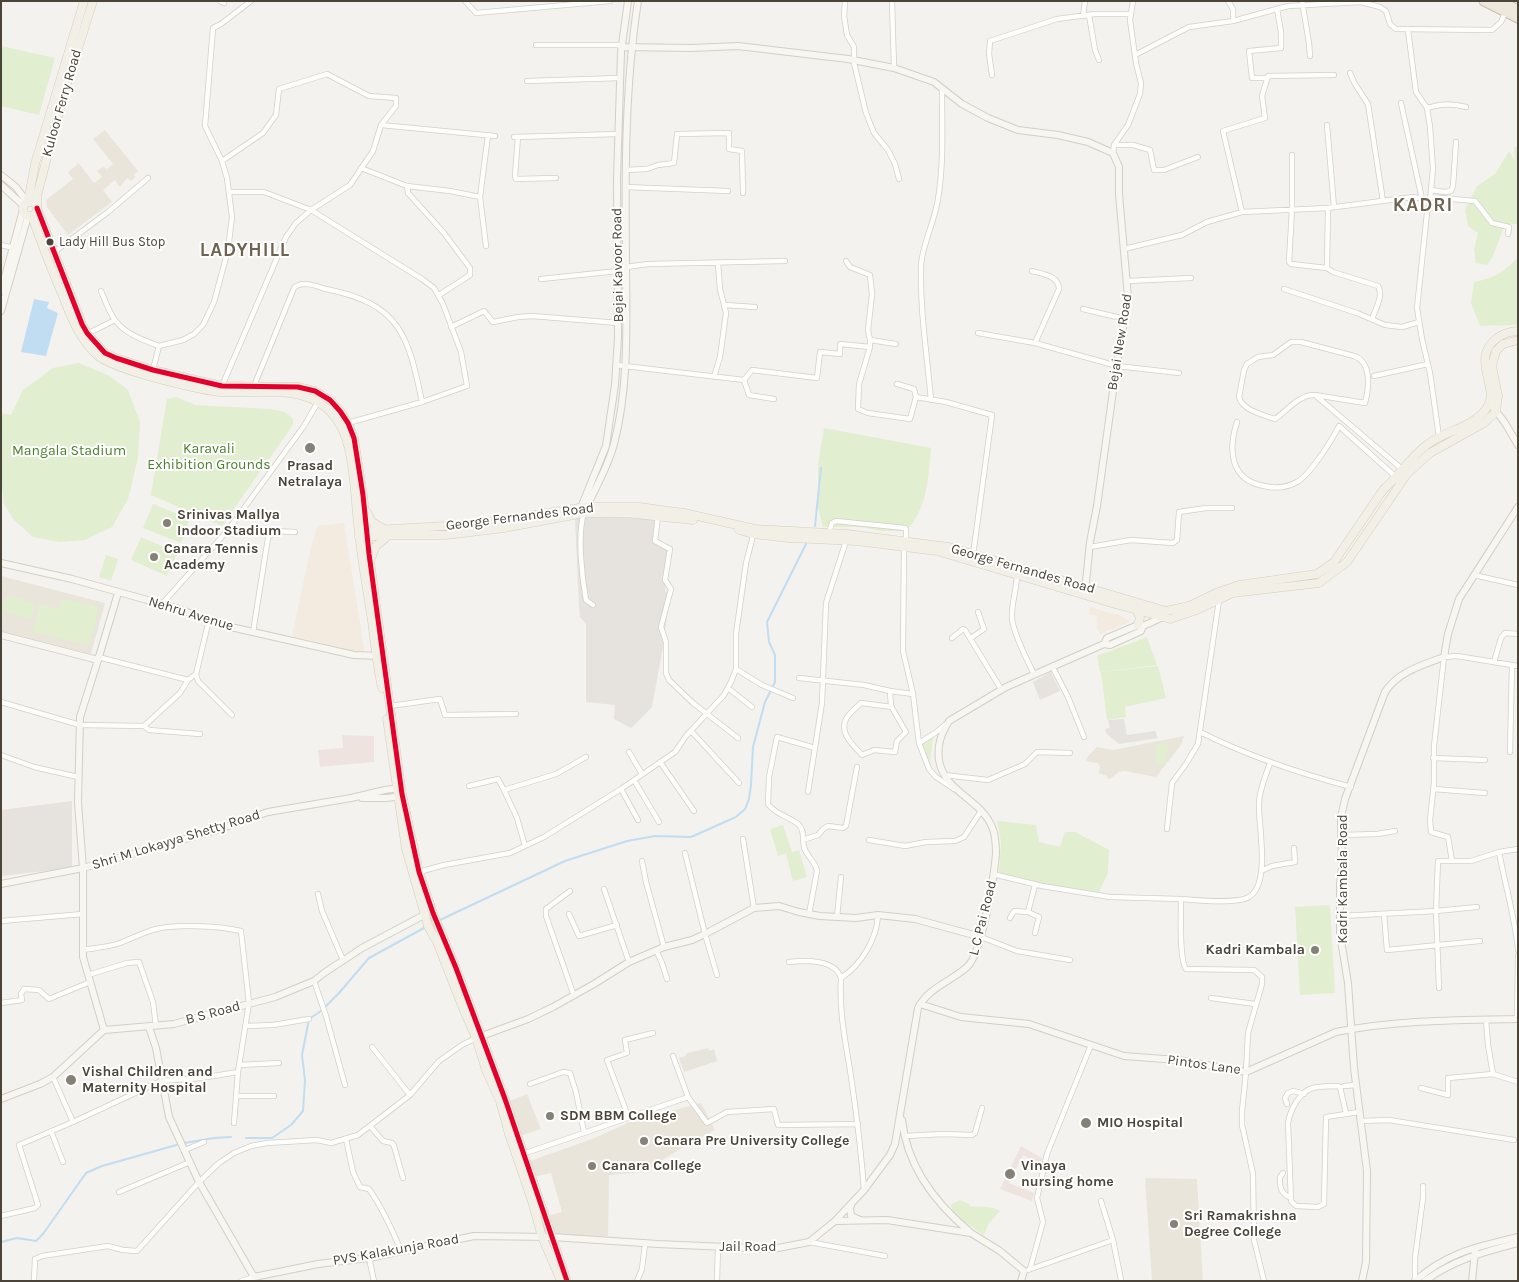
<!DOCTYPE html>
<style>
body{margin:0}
#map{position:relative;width:1519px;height:1282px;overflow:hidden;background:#f4f2ee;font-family:Karla,sans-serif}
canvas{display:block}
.frame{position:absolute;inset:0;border:2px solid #4b4439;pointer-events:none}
</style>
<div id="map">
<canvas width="1519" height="1282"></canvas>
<div class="frame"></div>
</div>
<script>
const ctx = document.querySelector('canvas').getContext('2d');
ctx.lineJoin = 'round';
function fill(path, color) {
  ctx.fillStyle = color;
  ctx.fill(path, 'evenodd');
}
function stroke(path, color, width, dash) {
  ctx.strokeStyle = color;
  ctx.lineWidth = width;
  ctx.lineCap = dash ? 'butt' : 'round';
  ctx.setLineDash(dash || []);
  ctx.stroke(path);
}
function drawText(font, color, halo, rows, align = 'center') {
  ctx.font = font + ' Karla,sans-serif';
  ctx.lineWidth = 4;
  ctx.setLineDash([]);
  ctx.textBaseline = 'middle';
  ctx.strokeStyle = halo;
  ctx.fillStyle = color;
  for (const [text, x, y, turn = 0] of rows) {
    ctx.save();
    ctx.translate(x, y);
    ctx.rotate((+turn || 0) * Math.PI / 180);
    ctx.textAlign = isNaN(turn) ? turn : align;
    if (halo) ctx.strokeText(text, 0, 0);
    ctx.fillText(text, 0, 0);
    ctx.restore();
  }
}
fill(new Path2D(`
 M708,1048L709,1051L714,1049L717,1061L684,1072L679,1058L685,1056L687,1053Z`), '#e7e4dc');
fill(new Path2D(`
 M344,523L365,654L292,636L312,542L318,526Z
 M1090,607L1116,615L1117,614L1129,620V622L1100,634L1096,626H1098L1096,620L1097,616L1088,614Z`), '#f3ebdf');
fill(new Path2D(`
 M595,517L659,519L657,544L660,547L670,549L665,591L670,594L663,646L652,707L631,728L614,719L615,705L586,702V624L580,617L579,607L575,518Z
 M72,801V868L1,876V810Z`), '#e6e2de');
fill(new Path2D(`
 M105,130L138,171L134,175L136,177L131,181L127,178L120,187L115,180L103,190L112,202L68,235L47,207L46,200L73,179L68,172L78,164L77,161L94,183L102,177L97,171L103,167L107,169L113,164L93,139Z
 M1,576L105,603L91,654L1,631Z
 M1184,736L1181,745L1156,777L1125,771L1119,772L1110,779L1107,778V776L1099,773L1100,767L1098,763L1086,761L1088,756L1097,747L1113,750Z
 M527,1094L541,1129L520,1136L510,1101Z
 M701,1103L715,1130L691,1142L644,1172L609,1175L608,1236L549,1235L542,1217L562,1212L551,1173L533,1177L530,1161L592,1139L630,1122Z
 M1145,1178L1197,1179L1203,1281H1152Z`), '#eae5da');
fill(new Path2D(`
 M342,735L374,736V762L320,767L318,750L343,748Z
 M1021,1146L1045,1160L1043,1166L1023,1155L1009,1183L1034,1193L1032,1201L1000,1189Z`), '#eee3df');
fill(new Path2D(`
 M1,46L55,58L39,115L1,106Z
 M1514,147H1518V224H1505L1493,256L1487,265L1476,263L1474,250L1478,233L1468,226L1465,210L1477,186L1495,174L1509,151L1515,161Z
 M1518,257V325L1480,326L1471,303L1474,282C1494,278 1504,273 1518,257Z
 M79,363L110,376L128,390L140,422L138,458L128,499L112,527L85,540L59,542L33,537L14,520L4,504L1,478V413L11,415L23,390L53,368Z
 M176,397L195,405L270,409L285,412L293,419V425L222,526L151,495L167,399Z
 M824,428L931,448C928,478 928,508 906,531H882L860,527H823L818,508V465Z
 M153,504L190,519L181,543L143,528Z
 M141,537L177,553L167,576L131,560Z
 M106,555L118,559L111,581L99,577Z
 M6,595L35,603L31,619L1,612Z
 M62,598L99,607L90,645L33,632L39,604L59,609Z
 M1147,637L1157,665L1100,672L1097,656Z
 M1158,666L1166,698L1125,707L1126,717L1107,720L1101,672Z
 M933,736L930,764L921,745Z
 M1157,744H1168L1166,764H1155Z
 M997,821L1036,825L1039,842L1060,847L1065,832H1075L1109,850L1108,873L1099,892L1035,885L999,872L1001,842Z
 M783,825L792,852L799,850L807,877L793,881L786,854L787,853L778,856L770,829Z
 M1330,905L1335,993L1300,995L1295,907Z
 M960,1200L969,1204V1206C979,1208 991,1205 1000,1211L989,1223L984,1235L956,1216L950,1205Z`), '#e1eecf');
fill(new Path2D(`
 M1051,672L1060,691L1040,700L1033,682Z
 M1124,719L1127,735L1155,731L1158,738L1119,744L1106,733L1105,729L1110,728L1108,720Z`), '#e6e3df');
fill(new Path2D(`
 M34,299L49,302L47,308L58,313L46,356L21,352Z`), '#c0ddf1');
stroke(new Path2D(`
 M815,526L821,468
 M440,920L565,861L627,841L655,836L691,837L736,817L745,809L749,799L751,785L753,747L765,702L775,682V655L769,642L767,622L806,544
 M246,1138H272L291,1125L303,1111L305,1080L302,1055L309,1019L321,1011L339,993L369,958L424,928
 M184,1143L214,1138L231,1137
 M1,1242L17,1238L36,1241L43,1234L86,1173L102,1166L180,1144`), '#c0ddf1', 2);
const street = new Path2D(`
 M220,1L224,3
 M465,1L476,13L610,1
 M845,1L844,16L847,35L854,47V63L866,113L874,133L888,150L895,164L899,179
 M892,1L894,68
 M1228,1L1233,9V21
 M1302,1L1309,43L1310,56
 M1089,15L1095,50L1099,60
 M1083,16L1085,1
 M536,45H622
 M1135,55L1189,27L1233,21L1288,6L1361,2L1380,7L1386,11L1390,24L1396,29L1492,30L1501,22L1505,13
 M1350,73L1355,84L1368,104L1383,201
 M992,75L989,54L990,41L1057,19L1095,14H1130
 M1267,78H1252L1249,51L1281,48V32L1277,9
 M527,81L620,78
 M1401,103L1422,199
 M1427,108C1441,104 1451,103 1466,107
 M381,125L495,136
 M1327,125L1334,207
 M514,137L618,134
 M518,137L515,176L516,179L556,178
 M1114,145H1133L1150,150L1154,170H1164L1198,157
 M1113,153L1114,145L1128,125L1140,94L1141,83L1136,63L1130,20L1133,1
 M1292,155V209L1289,262L1291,264L1327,268
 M222,161L263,133L276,115L279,89L327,74L369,96L396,98V106L381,125L373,151L350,185L311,210L296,223L286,237L222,386
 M361,168L407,186L450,191L480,197
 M625,170L647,169L658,165L674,163L677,134L729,133V149L742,151L743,193
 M407,186L408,193L444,233L470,268V275L439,295
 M625,187L728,191
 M1431,190L1445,192L1451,191L1453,186L1456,142
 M229,192H264L311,210L422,279L434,288L443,304L461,352L467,386L422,402L348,423
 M1430,197L1475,201L1492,223L1509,227L1508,234
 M1430,200L1427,213L1417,308L1422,339L1430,373L1439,437
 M1328,208L1327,268L1333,272L1378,286C1384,295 1375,310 1372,319
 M1242,212L1223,131L1265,118L1262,96L1268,76L1334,75
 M1,245L14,248
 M486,246L480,197L488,135
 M1124,249L1182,235L1207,222L1242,212L1328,208L1413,197L1430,200L1433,169L1430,127L1427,108L1416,92L1408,30
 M53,250H57L108,212L148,178
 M846,261L850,267L870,275L872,294L868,330L870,340
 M626,267L648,264L785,261
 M1032,271C1043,274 1059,276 1059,289L1035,343
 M541,279L618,271
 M1128,281L1191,278
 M1284,289L1357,313L1385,325L1402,327L1419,322
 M101,291C105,300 109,312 115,320C125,334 143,340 159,346
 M724,305L755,307
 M1083,309L1125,319
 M451,327L484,311L493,322L518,317L532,316L618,323
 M978,333L1035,343L1117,366L1179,373
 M87,334L115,320
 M896,344L870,340V347L859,384L858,409L868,413L910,419L916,397L914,389L897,384
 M616,365L744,380L749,395L774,399
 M153,370L159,346L183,340L194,334L203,325L214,302L228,250L232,217L227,178L222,161L205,126L213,28L221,24L251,1
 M1374,376L1428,364
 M714,377L720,357L726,313L720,289L718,263
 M744,380L752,370L817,378L820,352L840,354V344L870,347
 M254,386L294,288C302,280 316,286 326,289C400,304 408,334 422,402
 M1315,395L1365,403C1369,388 1372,362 1354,356L1301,342H1291L1273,355L1258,357L1247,364L1244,370L1239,397C1242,410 1263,415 1275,419C1286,412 1299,394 1315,395L1402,469
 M916,397L946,402L992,415L973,555
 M931,400C927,355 920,311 921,266C922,245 935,221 938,199C944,163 942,125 942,89
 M1237,422C1228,450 1230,480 1264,486C1276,489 1286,488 1297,482C1310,475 1332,440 1339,426L1396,477
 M584,513C577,534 582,578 586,600L593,605
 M658,516L655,541L670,549L665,580L671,589L661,627L666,642V673L669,680L693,703L738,738
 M829,533L832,523L836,521L905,528L906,530V540
 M904,547L903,651L913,694L919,743L929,769L936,777L954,789
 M1090,547L1131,540L1173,543L1177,540L1179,512L1206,508H1232
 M1017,574C1017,589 1011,604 1012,618C1013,633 1027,660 1034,674
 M1474,575L1518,585
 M162,604L228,530L304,426L318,402
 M253,632L268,538L275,531L295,532
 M952,638L963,629L965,630L1001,689
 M971,638L984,629L978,612
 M98,657L188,680L196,674L209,620
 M1494,662L1501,638L1505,633L1518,634
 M1052,666L1068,697L1084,737
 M736,669L762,685L793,698
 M196,674L198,681L232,715
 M799,678L864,685L890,691L913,694
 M728,688L752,707
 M890,691L891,706L906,732L897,741L895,752L874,750L862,755C853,745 839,733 846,719C849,713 856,708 861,703L892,707
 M1,702L80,725L144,726L180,693L188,680
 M390,706L440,699L445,715L516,714
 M144,726L149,730L200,734
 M691,731L739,783
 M1200,732C1248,756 1298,773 1351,787
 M919,743L935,733L946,724
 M629,752L642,774
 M1510,752L1512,665
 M1,755L34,767L78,777
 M1433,758L1485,760
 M660,762L694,811
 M944,775L988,780L1025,764L1037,752L1070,753
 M634,780L659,822
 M469,786L498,779L504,790
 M621,789L638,820
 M1433,789L1485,793
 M808,792L822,703L826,603L846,541
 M1167,829L1172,783L1186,764L1198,744L1219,600
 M1342,835L1377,834L1395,831
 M743,839L754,908
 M803,840L818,835L823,829L828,826L843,828L846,826L857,767
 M869,840L905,846L926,842L955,841L964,837L981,811
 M525,846L517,818L504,790L556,774L586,757
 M1499,852L1518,849
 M685,853L705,934L717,975
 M642,861L646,882L664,947
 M1452,861L1448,837L1431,832L1430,820L1434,783V746L1444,657L1457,656L1518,666
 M1261,871L1272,866L1295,862L1294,848
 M419,872L444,865L510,853L544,837L621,789L675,752L686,736L724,695L731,682L736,669V634L746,563L754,532
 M993,874L1042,886L1110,897L1181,899C1181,914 1179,959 1186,969L1254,970L1262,977V984L1248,1033L1246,1072L1242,1111V1125L1253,1174L1254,1240L1264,1281
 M604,889L629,962
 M570,891L546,909V916L574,996
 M318,894L322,911L343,960
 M1181,899C1198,900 1233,904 1247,898C1272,887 1258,826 1259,804C1259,790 1266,775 1270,763
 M1028,912L1035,885
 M569,914L579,936L617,925
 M809,914L817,871C816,862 806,856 804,847C802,839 805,830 798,824C788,816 776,815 768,804L769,777L777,737L815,748
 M1384,914L1387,950L1480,941
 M1340,916L1436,911L1477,907
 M837,917L841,877
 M1010,918L1014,911L1028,912L1039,917L1035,933
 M1,921L83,914
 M981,937L1017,951L1070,960
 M83,950C95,948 109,947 120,943C133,938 144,932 156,929C178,924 220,926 241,931L249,1003L238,1072L234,1123
 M656,950L662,963L667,979
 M789,962C805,960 835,959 841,978
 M88,975L127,963L139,962L153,1002L156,1026
 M314,981L326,1016L345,1085
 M1439,988L1436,911L1438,861H1471L1499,852C1505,885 1515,917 1518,950
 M1211,998L1255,1004
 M1,1003L22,1000L21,994L24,989L39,990L49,999L90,982
 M1517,1019L1518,956
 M1486,1020L1488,1045L1493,1074L1518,1082
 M245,1026L273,1025L309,1019
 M372,1047L410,1095
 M239,1065L279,1063
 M53,1077L73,1122
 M530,1084L563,1072L570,1073L576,1092L584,1132
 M1344,1086L1356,1085
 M1421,1088L1448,1095V1078L1493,1074
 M236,1096H274
 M688,1097L707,1123L727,1112L774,1109L778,1125L858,1124
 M1287,1104L1285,1098L1288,1093L1294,1091L1304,1094
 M1346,1113L1340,1087L1338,1086C1330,1086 1321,1086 1313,1088C1300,1091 1290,1110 1288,1123L1291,1201L1296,1206L1318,1207L1324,1204L1326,1117L1359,1112
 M628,1116L607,1060L627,1053L625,1040L653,1033
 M1360,1121L1389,1120L1514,1140
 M370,1126L383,1141L392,1143L394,1146L403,1178
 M51,1131L63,1162
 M905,1136L943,1134L972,1135L975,1133L982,1108
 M346,1139L353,1172L360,1187L369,1189C383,1209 392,1229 401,1251
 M185,1150L204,1142
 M523,1154L688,1097L673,1056
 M1283,1173L1280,1177C1279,1187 1281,1194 1291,1198
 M864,1190C861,1150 856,1110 850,1070C845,1039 839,1011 841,978C861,965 877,939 878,915
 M119,1192L190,1162
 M1101,1201L1113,1240L1121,1280
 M1,1216L35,1208L38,1205L19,1145L73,1122L161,1081L201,1078L238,1072
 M809,1242L885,1256
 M369,1258L374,1281
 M1030,1269L1043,1222L1037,1198L1047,1154L1091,1045
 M1028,1270L1113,1240
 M34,1281L35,1259L42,1256L108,1246L123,1250L137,1251L199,1182L219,1163L234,1153L251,1146L267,1143L317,1140L331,1143L358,1135L410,1095L439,1061L462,1045L476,1038
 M241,1281L254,1277
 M637,1281L642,1269L645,1244
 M717,1281L718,1247
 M1415,1281V1258L1423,1198V1186`);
const secondary = new Path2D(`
 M621,47L691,48L738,46L848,59L894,68L934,82L962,104L988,118L1018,130L1058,135L1088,142L1113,153L1119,167V194L1128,297L1115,377L1097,506L1090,542L1085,592
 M1,175L16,187L27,202
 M1,185L24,206
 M1,291L23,210
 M1,311L28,216
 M1490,403L1505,423L1518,445
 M580,510L606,446L615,385L618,338L617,178L621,52L628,1
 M585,510C595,489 608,467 614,444C630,383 626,317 626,255C625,170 625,85 638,1
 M1,563L72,579L176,608L222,625L354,655L380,656
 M1138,625L1143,626L1141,631L1110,645L1104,644L1107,638Z
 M1143,626L1165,616
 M1,635L98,660L118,593
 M98,660L80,717L78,803L83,868V957L104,1030
 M362,798H386L402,796
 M1,884L83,868L217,830L268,812L351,798L385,790L400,788
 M920,1004L961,1017L1029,1024L1124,1056L1178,1060L1246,1072L1336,1032C1396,1020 1457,1020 1518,1019
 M149,1027L156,1048L169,1117L199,1182L254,1277L318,1264L369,1258L474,1236L552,1237L658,1244L773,1249L809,1242L835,1221L864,1190L890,1155L895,1144L918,1008C928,988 950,982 967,967C982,954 994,876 996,854C996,845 996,835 992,827C981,799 944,792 939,760C937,745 941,734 949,721L1006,687L1104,644
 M479,1037L528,1019L553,1007L594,984L629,962L664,947L692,940L705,934L754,908L779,906L799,912L820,916L856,918L878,915L915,919L981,937
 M1,1099L40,1084L53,1077L104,1030L174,1024L275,997L314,981L324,973L362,948L426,914
 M902,1120C907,1166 935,1203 970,1232
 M852,1203L850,1208L851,1216L860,1220
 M835,1221L887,1220L971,1233L1000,1251L1024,1271L1021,1281
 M1362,1281L1366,1262L1367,1171L1354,1068L1348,983L1340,934V884L1342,868L1341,817L1345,799L1385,692C1398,672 1422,665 1444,657L1448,634L1459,599L1518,507
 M1415,1281C1448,1252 1477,1247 1518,1237
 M1425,1281C1453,1260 1484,1252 1518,1243
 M1472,1281L1475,1252`);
const primary = new Path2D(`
 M23 209a7 7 0 1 1 14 0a7 7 0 1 1-14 0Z
 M28,202L35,164L84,1
 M37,206V196L64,93L93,1
 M37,208L82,324L87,333L105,353L116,358L153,370L222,386L298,387L315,391L330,400L340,411L348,423L354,438L363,495L369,554L402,794L419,872L433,913L456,968L505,1099L567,1281
 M32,216C40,240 49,263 59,287C69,310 77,338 97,355C114,370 195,389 219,392C263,395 320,379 343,431C354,455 355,497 358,524C361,556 367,588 372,621C375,644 377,665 382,688
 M367,512L372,522L384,529
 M739,530L753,534L789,538L857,541L937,551L1115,604L1170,619L1197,610L1233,593L1319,583L1347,562L1407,474L1430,453L1484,423L1496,412L1498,396L1492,366L1496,351L1503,344L1518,340
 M359,531L479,524L585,507H639L684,513L755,529L847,534L949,547L1166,611L1189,606L1216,593L1239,585L1317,574L1334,562L1383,490C1399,476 1410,457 1428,444C1446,430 1476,427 1488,406C1499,387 1470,358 1497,338C1503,334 1510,331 1518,331
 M359,537L389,535H446L504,528L584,513H625L693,520
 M371,558L376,546L389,535
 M1137,611L1140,618L1138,625
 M387,719L406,849L428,926L437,942L465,1013L476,1038L486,1070L500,1101L509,1134L532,1201L542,1237L561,1281`);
const highway = new Path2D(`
 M1484,1L1518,18
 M1500,1L1518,10`);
stroke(street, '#d2d0cb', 6);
stroke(secondary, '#d3cfc5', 8);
stroke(primary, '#d6cebb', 9);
stroke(highway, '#ccbfa9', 11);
stroke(street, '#fdfdfc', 4.5);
stroke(secondary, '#f7f6f1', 6);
stroke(primary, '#f2efe6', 8);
stroke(highway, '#ede8db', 9);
stroke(new Path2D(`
 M37,208L82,324L87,333L105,353L116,358L153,370L222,386L298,387L315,391L330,400L340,411L348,423L354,438L363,495L369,554L402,794L419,872L433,913L456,968L505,1099L567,1281`), '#e4002b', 5);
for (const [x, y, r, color] of [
 [50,242,4.5,"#4b4439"],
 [310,448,6,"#868178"],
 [167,523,5,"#868178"],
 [154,557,5,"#868178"],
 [1315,950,5,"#868178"],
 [71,1080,6,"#868178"],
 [550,1116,5,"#868178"],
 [1086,1123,6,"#868178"],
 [644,1141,5,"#868178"],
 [592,1166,5,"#868178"],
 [1010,1174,6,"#868178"],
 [1174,1224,5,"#868178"]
]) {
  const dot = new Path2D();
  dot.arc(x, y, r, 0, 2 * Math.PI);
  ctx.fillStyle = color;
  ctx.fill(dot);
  stroke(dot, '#fff', 2);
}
drawText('13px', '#4b4439', '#fff', [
 ["Lady Hill Bus Stop",59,242]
], 'left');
drawText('14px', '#4b4439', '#fff', [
 ["Kuloor Ferry Road",62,103,-74],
 ["Bejai Kavoor Road",618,265,-91],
 ["Bejai New Road",1120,342,-81],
 ["George Fernandes Road",520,517,-7],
 ["George Fernandes Road",1023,569,16],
 ["Nehru Avenue",191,614,17],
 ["Shri M Lokayya Shetty Road",176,840,-17],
 ["Kadri Kambala Road",1343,879,-90],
 ["L C Pai Road",983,918,-76],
 ["B S Road",213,1013,-15],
 ["Pintos Lane",1204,1065,8],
 ["Jail Road",748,1247],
 ["PVS Kalakunja Road",396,1250,-10]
]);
drawText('14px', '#4a7f2a', '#fff', [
 ["Karavali",209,449],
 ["Exhibition Grounds",209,465],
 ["Mangala Stadium",69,451]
]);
drawText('bold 14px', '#4b4439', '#fff', [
 ["Prasad",310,466,"center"],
 ["Netralaya",310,482,"center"],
 ["Srinivas Mallya",177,515],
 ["Indoor Stadium",177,531],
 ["Canara Tennis",164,549],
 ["Academy",164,565],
 ["Kadri Kambala",1305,950,"right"],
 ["Vishal Children and",82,1072],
 ["Maternity Hospital",82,1088],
 ["SDM BBM College",560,1116],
 ["MIO Hospital",1097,1123],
 ["Canara Pre University College",654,1141],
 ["Canara College",602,1166],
 ["Vinaya",1021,1166],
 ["nursing home",1021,1182],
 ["Sri Ramakrishna",1184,1216],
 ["Degree College",1184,1232]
], 'left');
ctx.letterSpacing = '1px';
drawText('bold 19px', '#6e6250', '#fff', [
 ["KADRI",1423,206],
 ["LADYHILL",245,251]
]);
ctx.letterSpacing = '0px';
</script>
